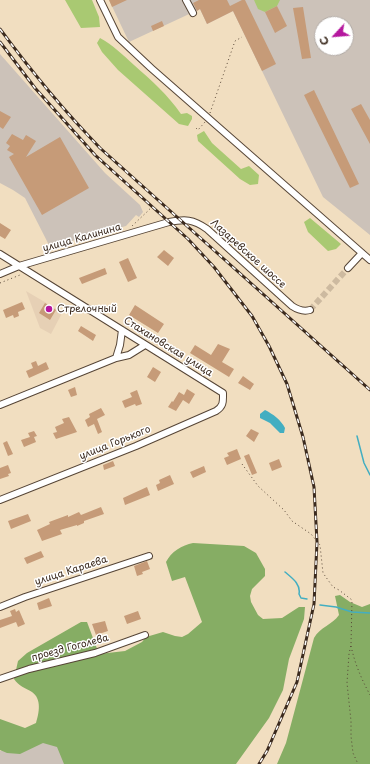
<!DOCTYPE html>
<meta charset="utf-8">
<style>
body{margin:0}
#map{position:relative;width:370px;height:764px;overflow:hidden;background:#f1dec0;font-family:"Playpen Sans",sans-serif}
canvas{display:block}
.north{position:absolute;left:314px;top:16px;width:40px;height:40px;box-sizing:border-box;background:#fff;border:1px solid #b1aaa5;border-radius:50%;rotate:244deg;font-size:11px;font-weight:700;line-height:16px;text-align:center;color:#3b2a1e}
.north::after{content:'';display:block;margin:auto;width:14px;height:18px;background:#b5179e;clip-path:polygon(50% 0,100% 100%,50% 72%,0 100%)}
</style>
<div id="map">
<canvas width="370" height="764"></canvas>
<div class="north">С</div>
</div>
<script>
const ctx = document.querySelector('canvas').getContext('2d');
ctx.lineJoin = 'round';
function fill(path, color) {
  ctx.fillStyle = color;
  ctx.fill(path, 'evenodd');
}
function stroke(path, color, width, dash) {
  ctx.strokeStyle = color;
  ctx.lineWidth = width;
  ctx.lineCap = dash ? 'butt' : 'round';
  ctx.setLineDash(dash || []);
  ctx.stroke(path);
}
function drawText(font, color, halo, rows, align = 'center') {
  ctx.font = font + ' "Playpen Sans",sans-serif';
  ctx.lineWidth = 3;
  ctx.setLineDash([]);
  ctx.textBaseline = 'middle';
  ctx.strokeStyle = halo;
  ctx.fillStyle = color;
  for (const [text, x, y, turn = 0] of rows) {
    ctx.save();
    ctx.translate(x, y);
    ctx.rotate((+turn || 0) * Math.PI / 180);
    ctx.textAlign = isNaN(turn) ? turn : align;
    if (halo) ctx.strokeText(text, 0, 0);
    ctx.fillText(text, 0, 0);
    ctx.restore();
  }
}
fill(new Path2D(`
 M26,291L60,311L61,315L51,334L40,328Z`), '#e6d0b5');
fill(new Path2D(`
 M109,0H370V235L323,197L233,11L207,24L200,9L129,42ZM322,24H346V48H322Z
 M0,54L105,173L140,205L143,212L139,217L136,215L126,226L50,247L25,198L13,190L0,183Z
 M54,729L66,764H0V751Z`), '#ccc2b9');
fill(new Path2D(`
 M65,0H92L99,17L100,27L81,28Z
 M254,0H280L277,6L265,12L258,9Z
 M100,38C113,45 123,55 134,65C151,80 168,95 181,114L187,113L192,116V119L188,126L179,124L118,70L102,52L97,43Z
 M204,131L212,143L241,169L249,166L259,175L258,184L250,185L240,179L198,141L197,135Z
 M310,218L341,244L336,249L328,251L308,232L304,222Z`), '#a9c972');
fill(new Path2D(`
 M193,543L244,546L256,553L265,569V576L252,589L250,596L251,602L258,615L263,619L282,618L299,607H305L304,619L289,659L283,690L269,718L236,764H64L57,747L43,743L20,754L7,753L0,750V719L25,728L36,723C39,713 42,699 32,692C25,688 19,686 14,679L18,661L27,653L81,622H87L99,654L125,651L142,642L146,637L163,632L175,636L182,637L188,634L202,622L185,577L172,581L166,562C171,552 182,545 193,543Z
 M340,595L350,602L362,607L370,604V764H277L286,743L314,638C320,627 332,625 339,615L335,596Z`), '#86ad64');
fill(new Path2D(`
 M265,410C273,414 281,420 285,428L284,433H280L270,423L260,418V414Z`), '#43aec1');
stroke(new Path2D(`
 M357,436L364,463L370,475
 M285,572C292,578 301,584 299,594L301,598L307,599
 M320,605L336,607L352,612L370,613`), '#43aec1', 1.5);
fill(new Path2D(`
 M109,0H127L112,7Z
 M199,0H227L230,6L242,0H245L276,64L262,71L233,11L207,24L200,9L197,11L193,3Z
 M277,6L287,26L275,33L265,12Z
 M303,7L311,58L302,59L293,8Z
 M162,21L164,26L153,31L151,26Z
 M314,90L359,184L350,188L304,95Z
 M361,104L370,120V144L351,109Z
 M0,111L11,117L3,129L0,127Z
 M12,134L23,140L26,135L36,141L26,157L60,137L89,188L42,215L9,157L14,154L7,150L10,146L6,143Z
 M0,223L11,230L5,239L0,236Z
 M164,250L174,258L168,266L157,257Z
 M128,258L137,278L128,282L119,262Z
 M105,268L107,274L82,284L79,278Z
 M22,302L25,309L18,312L19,316L14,318L13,315L6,318L3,310Z
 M45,303L56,310L50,320L39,313Z
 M135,305L164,324L158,333L129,315Z
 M81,326L96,335L93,341L78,331Z
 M218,344L230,349L222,362L234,369L229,377L190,353L195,345L211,355Z
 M36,361L38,366L46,362L49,369L29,378L26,371L33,368L31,363Z
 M153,367L161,372L155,382L147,377Z
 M243,376L254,384L250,390L238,383Z
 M75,387L77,395L71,397L68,390Z
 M187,389L195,394L189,404L183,400L176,411L168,407L172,401L173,402L179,392L184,395Z
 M137,390L142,404L136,406L135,404L125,408L122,401L132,397L130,393Z
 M101,408L105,415L97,419L102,432L98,434L94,424L88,427L85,420L90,417L89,414Z
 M69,417L77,432L56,439L53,433L57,432L55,427L64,423L62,419Z
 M251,429L259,433L254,442L246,436Z
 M34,431L37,436L34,437L36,442L24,447L21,440L30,437L28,433Z
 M7,441L13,454L8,456L3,443Z
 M237,449L241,459L227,465L224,458L229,456L227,453Z
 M249,454L257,473L252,475L244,456Z
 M279,459L282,467L272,471L269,463Z
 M113,461L115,466L104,470L103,465Z
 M8,465L11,473L8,474L9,476L0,479V468Z
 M204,466L206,472L193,478L190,472Z
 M170,475L174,484L158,491L156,485L160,483L159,480Z
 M147,487L150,495L125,505L123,498Z
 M101,507L104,514L84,521V523L77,526V525L60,530L62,534L42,541L37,530L50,524L49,522L68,515V517L79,512L81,515Z
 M28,514L31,521L11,529L8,521Z
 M41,551L44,557L27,564L24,558Z
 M147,561L150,569L142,572L143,574L137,576L134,566Z
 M49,598L52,606L39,610L37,603Z
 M15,609L16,612L19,610L25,624L18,627L16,622L0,628V620L12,616L10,611Z
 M138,611L141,619L127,624L124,616Z
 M105,621L108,631L96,635L92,624Z`), '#c69b78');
stroke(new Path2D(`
 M310,310L348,268`), '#cdbaa0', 6, [6, 3]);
const minor = new Path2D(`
 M100,0L118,37L151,68L370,260
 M186,0L193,13
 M0,254L223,393C223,401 224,406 216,411L136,446L0,500
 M348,268L362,253
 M0,274L19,266L169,222C185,219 193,219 207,229L292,306C298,310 303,312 310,310
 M116,358L120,345L122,330
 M0,405L116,358L129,355L145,345
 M0,607L25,597L149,556
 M0,679L29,669L95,653L145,635`);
stroke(minor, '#564536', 8);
stroke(new Path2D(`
 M210,113L235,41L242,37
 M196,128L198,130L205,122
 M132,226L150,209L148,207
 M0,283L20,275
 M242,464L258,486L284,510L292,521L311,534L320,545L323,573L333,587L339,590L352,600L351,645L349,654L347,683L351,721V736L353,753L358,764
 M351,646C355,664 361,678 370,695`), '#564536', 1, [1, 3]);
stroke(minor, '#fff', 6);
const rail = new Path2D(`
 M0,29C31,71 64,111 100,148L370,390
 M0,42L35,88L95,155L188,239L214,267L252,316L269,346L287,384L303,437L314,487L317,542L314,604L297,682L267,751L259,764`);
stroke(rail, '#3b2a1e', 3);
stroke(rail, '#fff', 1.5, [4.5]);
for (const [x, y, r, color] of [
 [49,309,4,"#b5179e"]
]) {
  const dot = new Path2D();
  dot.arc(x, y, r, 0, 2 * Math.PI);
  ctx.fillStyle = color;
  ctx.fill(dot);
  stroke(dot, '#fff', 1.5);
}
drawText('10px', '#3b2a1e', '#fff', [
 ["улица Калинина",82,238,-16],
 ["Лазаревское шоссе",248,254,42],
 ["Стахановская улица",168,347,32],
 ["улица Горького",115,443,-22],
 ["улица Караева",71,571,-18],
 ["проезд Гоголева",70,648,-15]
]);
drawText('10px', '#3b2a1e', '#fff', [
 ["Стрелочный",57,309]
], 'left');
</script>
